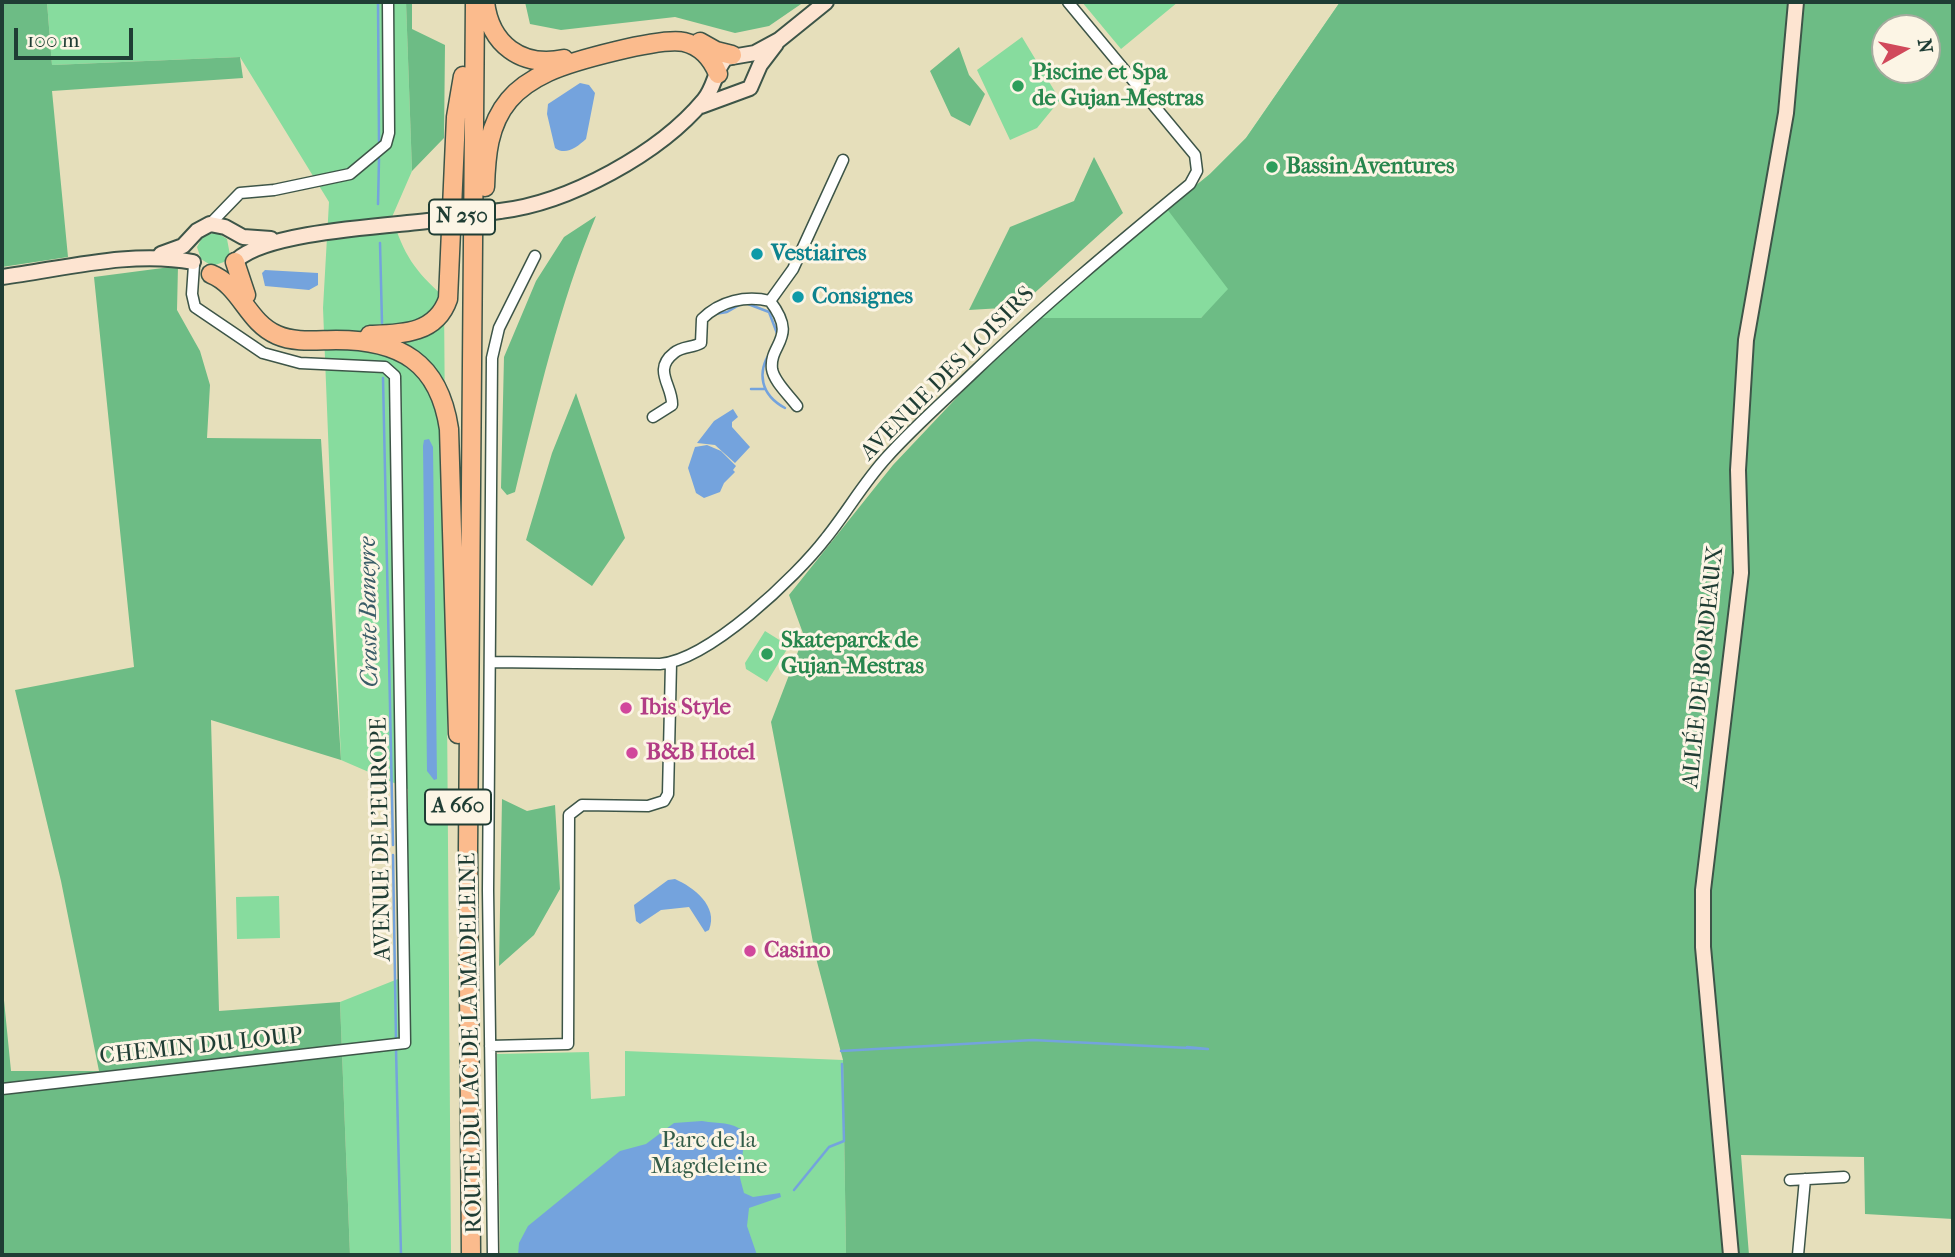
<!DOCTYPE html>
<meta charset="utf-8">
<style>
body{margin:0}
#map{position:relative;width:1955px;height:1257px;overflow:hidden;background:#e6dfbb;font-family:"IM FELL French Canon",serif}
canvas{display:block}
.frame{position:absolute;inset:0;border:4px solid #1f3d34;pointer-events:none}
.north{position:absolute;left:1871px;top:14px;width:70px;height:70px;box-sizing:border-box;background:#fcf5e5;border:2px solid #a4ab9e;border-radius:50%;rotate:81deg;font-size:19px;font-weight:700;line-height:28px;text-align:center;color:#1f3d34}
.north::after{content:'';display:block;margin:auto;width:24px;height:32px;background:#d1495b;clip-path:polygon(50% 0,100% 100%,50% 72%,0 100%)}
.scale{position:absolute;left:14px;top:28px;width:119px;height:32px;box-sizing:border-box;border:4px solid #1f3d34;border-top:0;padding-left:9px;font-size:21px;line-height:24px;white-space:nowrap;color:#1f3d34;-webkit-text-stroke:5px #fcf5e5;paint-order:stroke}
</style>
<div id="map">
<canvas width="1955" height="1257"></canvas>
<div class="frame"></div>
<div class="north">N</div>
<div class="scale">100 m</div>
</div>
<script>
const ctx = document.querySelector('canvas').getContext('2d');
ctx.lineJoin = 'round';
function fill(path, color) {
  ctx.fillStyle = color;
  ctx.fill(path, 'evenodd');
}
function stroke(path, color, width, dash) {
  ctx.strokeStyle = color;
  ctx.lineWidth = width;
  ctx.lineCap = dash ? 'butt' : 'round';
  ctx.setLineDash(dash || []);
  ctx.stroke(path);
}
function drawText(font, color, halo, rows, align = 'center') {
  ctx.font = font + ' "IM FELL French Canon",serif';
  ctx.lineWidth = 6;
  ctx.setLineDash([]);
  ctx.textBaseline = 'middle';
  ctx.strokeStyle = halo;
  ctx.fillStyle = color;
  for (const [text, x, y, turn = 0] of rows) {
    ctx.save();
    ctx.translate(x, y);
    ctx.rotate((+turn || 0) * Math.PI / 180);
    ctx.textAlign = isNaN(turn) ? turn : align;
    if (halo) ctx.strokeText(text, 0, 0);
    ctx.fillText(text, 0, 0);
    ctx.restore();
  }
}
fill(new Path2D(`
 M47,2H406L412,171L392,217C404,255 414,270 444,297L451,1255H350L340,1002L408,975V789L341,760L323,308L329,202L240,57L52,65Z
 M1082,2H1178L1121,49Z
 M1340,2L1321,213L1201,318H1032L1210,174L1246,138Z
 M1022,37L1060,100L1037,128L1010,140L977,70Z
 M216,232L227,239L230,255L224,262L212,266L201,259L197,247L203,236Z
 M765,631L789,646L767,682L746,669L745,663Z
 M279,896L280,938L237,939L236,897Z
 M625,1051L843,1060L846,1255H500L497,1054L589,1052L591,1099L625,1096Z`), '#87dc9e');
fill(new Path2D(`
 M2,2H47L52,65L240,57L243,78L52,91L68,257L2,267Z
 M406,2H412V29L445,45L444,138L412,171Z
 M525,2H804L769,26L735,33L675,17L561,30L530,24Z
 M1340,2H1953V1219L1865,1214L1864,1157L1741,1155L1749,1255H846L843,1060L816,958L771,722L804,636L789,595L893,465L1032,318H1201L1228,289L1167,209L1210,174L1246,138ZM1885,28H1927V70H1885Z
 M959,47L969,75L985,94L970,126L951,116L930,71Z
 M1094,157L1123,213L1019,307L969,310L1010,227L1074,201Z
 M596,216C559,305 538,399 515,492L507,495L501,488L504,357L536,281L564,237Z
 M178,266L177,310L200,351L210,385L207,438L321,439L341,760L211,720L219,1011L340,1002L350,1255H2V980L11,1071H99L61,881L15,690L134,667L94,277Z
 M576,393L625,538L592,586L526,540L552,453Z
 M502,799L527,811L555,805L560,889L534,935L499,966Z`), '#6dbc85');
fill(new Path2D(`
 M580,83L589,85L595,93L586,139C577,147 566,156 555,148L547,114L548,104Z
 M265,270L318,273V285L309,290L265,286L262,273Z
 M733,409L738,417L732,422V427L750,447L735,463L715,445L697,443L714,421Z
 M429,439L433,447L437,779L434,780L427,771L423,446L424,440Z
 M707,445L721,451L736,466L733,470L735,472L724,483L720,492L704,498L696,493L688,468L695,447Z
 M675,879C693,887 719,906 709,930L705,932L689,907L661,910L640,924L636,921L634,905L668,880Z
 M702,1121C720,1124 730,1121 745,1132L740,1178L744,1193L753,1197L780,1193L781,1197L749,1208L747,1226L757,1255H518L519,1243L528,1226L620,1151L646,1144L674,1123Z`), '#74a3dd');
stroke(new Path2D(`
 M378,2L379,141
 M378,204L379,159
 M380,243L382,323
 M748,304L769,312L778,336
 M715,314L727,312L741,304
 M771,351C756,373 761,395 785,408
 M383,378L393,845
 M751,389H764
 M393,855L396,1041
 M396,1049L401,1255
 M841,1051L1033,1040L1208,1049L1187,1047
 M794,1190L829,1147L844,1141L842,1064`), '#74a3dd', 2.5);
const street = new Path2D(`
 M210,224L240,193L274,190L350,174L386,144L389,133L388,2
 M770,301L793,269L843,160
 M653,417L672,405C673,386 652,370 674,353C682,346 693,348 701,343L702,319C720,301 746,295 770,301C799,339 769,343 772,369C774,382 790,396 797,406
 M491,662L660,664C709,660 796,577 826,538C847,512 864,482 887,457C914,427 945,400 974,372C1043,306 1116,245 1190,184L1197,171L1195,155L1068,2
 M490,1046L568,1044L569,815L582,805L648,806L664,801L668,794L671,663
 M2,1089L405,1043L395,376L385,367L300,363L263,353L195,307L192,294L194,265
 M1790,1180L1844,1177
 M493,1255L488,890L492,358L499,328L535,256
 M1798,1255L1805,1179`);
const secondary = new Path2D(`
 M701,106L750,88L760,65L776,44
 M500,211C569,203 660,153 704,100C715,87 715,69 726,58L755,53L779,40L826,2
 M161,254L183,246L197,231L210,224L225,227L243,237L271,239
 M237,260C268,231 391,226 437,220
 M2,277C63,269 132,250 193,262
 M1731,1255L1703,947V890L1741,573L1738,470L1746,340L1786,113L1796,2`);
const highway = new Path2D(`
 M485,2C490,44 521,68 564,59
 M700,42L716,51L732,55
 M485,187C486,156 488,125 509,100C519,88 533,79 548,72C572,61 660,37 684,42C701,46 712,59 718,74
 M235,262L246,295
 M211,274C241,286 247,322 277,335C295,343 317,340 336,340C400,340 439,362 449,429L458,734
 M370,335C402,334 436,334 448,299L456,117L463,76
 M471,1255L468,847L475,2`);
stroke(street, '#3d5548', 13);
stroke(secondary, '#3d5548', 18);
stroke(highway, '#3d5548', 21);
stroke(street, '#fff', 10);
stroke(secondary, '#fde4d1', 14);
stroke(highway, '#fbbb8d', 18);
const secondaryBridge = new Path2D(`
 M437,220L500,211`);
stroke(secondaryBridge, '#3d5548', 18, []);
stroke(secondaryBridge, '#fde4d1', 14);
for (const [x, y, r, color] of [
 [1018,86,7,"#2e9e5b"],
 [1272,167,7,"#2e9e5b"],
 [757,254,7,"#0f9aa8"],
 [798,297,7,"#0f9aa8"],
 [767,654,7,"#2e9e5b"],
 [626,708,7,"#d1479c"],
 [632,753,7,"#d1479c"],
 [750,951,7,"#d1479c"]
]) {
  const dot = new Path2D();
  dot.arc(x, y, r, 0, 2 * Math.PI);
  ctx.fillStyle = color;
  ctx.fill(dot);
  stroke(dot, '#fcf5e5', 2.5);
}
for (const [x, y, w] of [
 [462,217,66],
 [458,807,66]
]) {
  const box = new Path2D();
  box.roundRect(x - w / 2, y - 17.5, w, 35, 5);
  ctx.fillStyle = '#fcf5e5';
  ctx.fill(box);
  stroke(box, '#1f3d34', 2);
}
drawText('bold 21px', '#1f3d34', null, [
 ["N 250",462,217],
 ["A 660",458,807]
]);
drawText('bold 23px', '#27864d', '#fcf5e5', [
 ["Piscine et Spa",1032,73],
 ["de Gujan-Mestras",1032,99],
 ["Bassin Aventures",1286,167],
 ["Skateparck de",781,641],
 ["Gujan-Mestras",781,667]
], 'left');
drawText('bold 23px', '#0d838f', '#fcf5e5', [
 ["Vestiaires",771,254],
 ["Consignes",812,297]
], 'left');
drawText('23px', '#1f3d34', '#fcf5e5', [
 ["AVENUE DES LOISIRS",948,374,-45],
 ["ALLÉE DE BORDEAUX",1704,667,-84],
 ["AVENUE DE L'EUROPE",382,839,-91],
 ["ROUTE DU LAC DE LA MADELEINE",472,1043,-91],
 ["CHEMIN DU LOUP",201,1047,-6]
]);
drawText('bold 23px', '#b23c85', '#fcf5e5', [
 ["Ibis Style",640,708],
 ["B&B Hotel",646,753],
 ["Casino",764,951]
], 'left');
drawText('23px', '#345d49', '#fcf5e5', [
 ["Parc de la",709,1141],
 ["Magdeleine",709,1167]
]);
drawText('italic 24px', '#395c67', '#fcf5e5', [
 ["Craste Baneyre",370,612,-91]
]);
</script>
